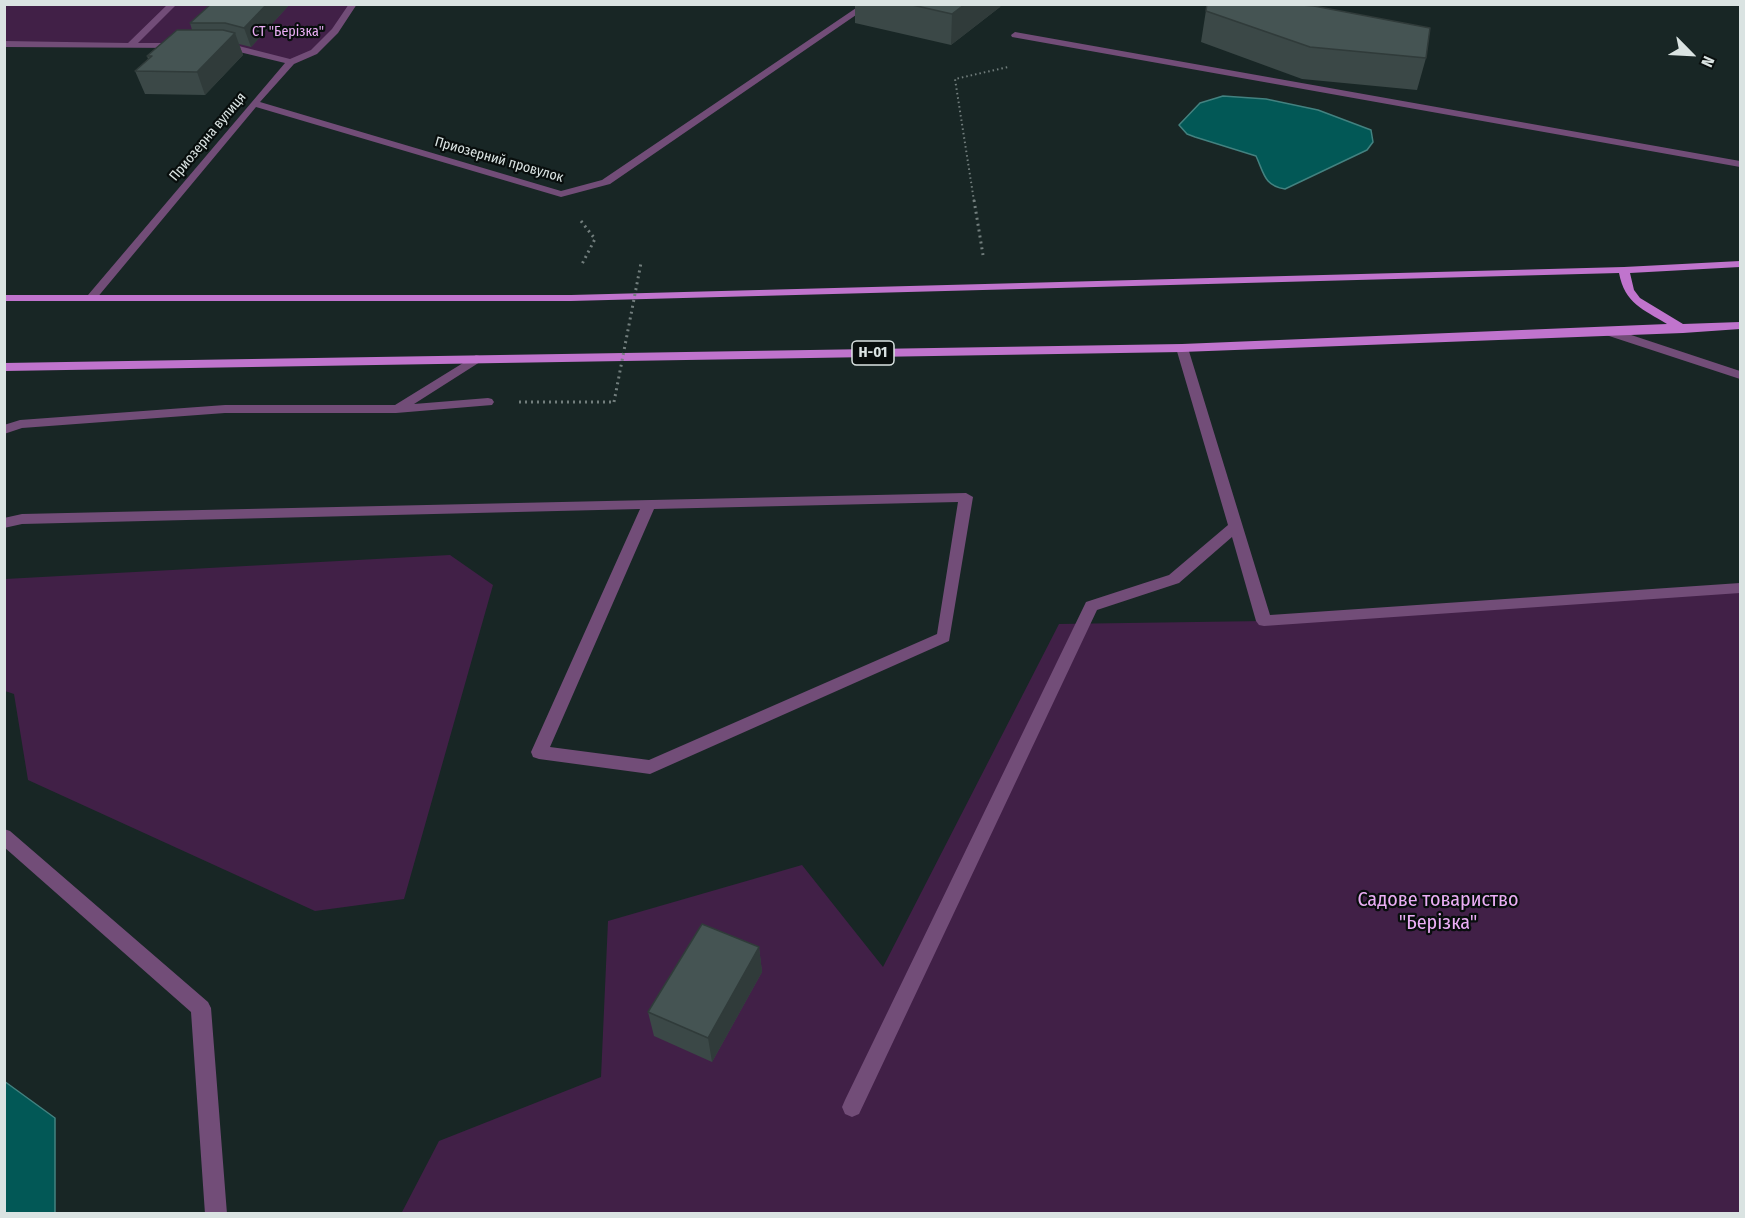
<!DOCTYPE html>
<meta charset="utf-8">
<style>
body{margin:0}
#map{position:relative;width:1745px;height:1218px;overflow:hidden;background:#182625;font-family:"Fira Sans Condensed",sans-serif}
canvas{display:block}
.frame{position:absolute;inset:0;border:6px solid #dae3e2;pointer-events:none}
.north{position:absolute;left:1661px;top:24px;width:60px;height:60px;-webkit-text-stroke:4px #080e0d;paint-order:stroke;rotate:114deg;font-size:16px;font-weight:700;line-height:24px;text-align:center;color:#dae3e2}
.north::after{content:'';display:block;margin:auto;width:21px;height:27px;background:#dae3e2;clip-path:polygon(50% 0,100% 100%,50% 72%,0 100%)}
</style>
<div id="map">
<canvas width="1745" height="1218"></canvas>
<div class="frame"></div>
<div class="north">N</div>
</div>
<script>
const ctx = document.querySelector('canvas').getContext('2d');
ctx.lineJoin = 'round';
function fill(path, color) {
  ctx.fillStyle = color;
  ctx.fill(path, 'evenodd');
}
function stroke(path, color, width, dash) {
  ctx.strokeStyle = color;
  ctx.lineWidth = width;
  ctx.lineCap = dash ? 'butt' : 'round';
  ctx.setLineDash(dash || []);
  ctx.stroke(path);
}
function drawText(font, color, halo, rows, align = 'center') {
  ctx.font = font + ' "Fira Sans Condensed",sans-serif';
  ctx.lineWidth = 4.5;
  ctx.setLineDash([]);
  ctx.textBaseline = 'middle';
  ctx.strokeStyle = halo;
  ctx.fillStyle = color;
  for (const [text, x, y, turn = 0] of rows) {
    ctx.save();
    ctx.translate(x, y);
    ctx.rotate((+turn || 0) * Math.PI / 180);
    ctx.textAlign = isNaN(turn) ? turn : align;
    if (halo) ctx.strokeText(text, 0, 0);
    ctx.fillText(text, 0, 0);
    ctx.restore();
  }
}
fill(new Path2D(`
 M5,5H354L314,52L291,62L231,47L5,44Z
 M450,555L493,585L404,899L315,911L28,780L14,694L5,691V579Z
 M1740,588V1213L401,1214L439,1141L601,1077L608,921L802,865L883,967L1059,624L1264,621Z`), '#412047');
const water = new Path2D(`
 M1223,96L1266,99L1318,110L1371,130L1373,142L1367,150L1285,189C1264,186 1264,173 1256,156L1195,137L1187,134L1179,125L1200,103Z
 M4,1081L55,1118V1213H5Z`);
fill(water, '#025856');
stroke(water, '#438280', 1.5);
stroke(new Path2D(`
 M974,201L955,79L1008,67`), '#727e7d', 2, [1.5, 3]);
stroke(new Path2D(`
 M974,200L983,255
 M581,221L595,239L581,266
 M519,402H614`), '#727e7d', 3, [2, 4]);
fill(new Path2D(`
 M168,4H177L138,43H178L182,46L181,48L4,47V41L128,43Z
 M349,4H357L338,33L317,54L294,64L260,102L561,191L602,180L862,4H872L610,184L561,197L256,107L96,299H88V295L285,63L231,50L217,49V45L231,44L290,59L311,50L332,29Z
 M1015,32L1740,161V167L1012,37L1011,35Z
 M1607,327L1740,371V379L1603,334V328Z
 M1182,344L1188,348L1270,615L1740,583V593L1264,626L1259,625L1256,621L1232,537L1179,583L1097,610L859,1114L852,1117L845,1114L842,1107L845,1100L1086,602L1169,575L1228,525L1176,348Z
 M476,355L480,356V362L414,404L488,398L492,399L494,402L492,405L396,413H225L22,428L4,434V425L20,420L225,405H395Z
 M966,493L973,497L949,641L650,774L539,759L533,757L531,752L640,509L22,524L4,528V518L22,514ZM958,502L937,634L649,760L550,747L654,509Z
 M4,829L10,831L208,1002L211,1008L227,1214H205L191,1012L4,847Z`), '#724d78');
fill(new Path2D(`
 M1740,261V267L1630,273L1634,290L1640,298L1683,324L1740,322V329L1683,333L1182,352L4,371V363L1182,344L1667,324C1643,309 1625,304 1619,273L571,301H4V295H571L1624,267Z`), '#c074cd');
stroke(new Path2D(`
 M614,402L641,263`), '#727e7d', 3, [2, 4]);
fill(new Path2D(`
 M211,4H290L251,47L239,44L243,55L205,95L145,94L135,71L148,59L147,56L192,30L190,23Z
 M855,4H1001L1000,7L951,45L855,23Z
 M1207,4L1426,58L1417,90L1302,79L1201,42Z
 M759,947L762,972L712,1062L654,1036L648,1012Z`), '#3b4847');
fill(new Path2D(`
 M267,4H290L251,47L244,28Z
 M965,4H1001L1000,7L951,45L952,14Z
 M235,33L243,55L205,95L197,72Z
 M759,947L762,972L712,1062L708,1038Z`), '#303b3a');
const building = new Path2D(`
 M211,4H267L244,28L225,23H190Z
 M908,4H965L952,14Z
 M1207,4H1289L1314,6L1430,28L1426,58L1310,47L1206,11Z
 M177,30H223L235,33L197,72L135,71L152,56H147Z
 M702,924L759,947L708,1038L648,1012Z`);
fill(building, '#455453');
stroke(building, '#303b3a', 1.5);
drawText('14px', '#ebaef5', '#080e0d', [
 ["СТ \"Берізка\"",288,32]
]);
drawText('14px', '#dae3e2', '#080e0d', [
 ["Приозерна вулиця",208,137,-50],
 ["Приозерний провулок",499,160,16]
]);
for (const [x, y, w] of [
 [873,353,42]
]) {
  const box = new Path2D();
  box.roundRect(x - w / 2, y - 12, w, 24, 4.5);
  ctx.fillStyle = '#080e0d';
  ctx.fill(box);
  stroke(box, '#dae3e2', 1.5);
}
drawText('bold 15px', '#dae3e2', null, [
 ["Н-01",873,353]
]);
drawText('20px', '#ebaef5', '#080e0d', [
 ["Садове товариство",1438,900],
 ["\"Берізка\"",1438,923]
]);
</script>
